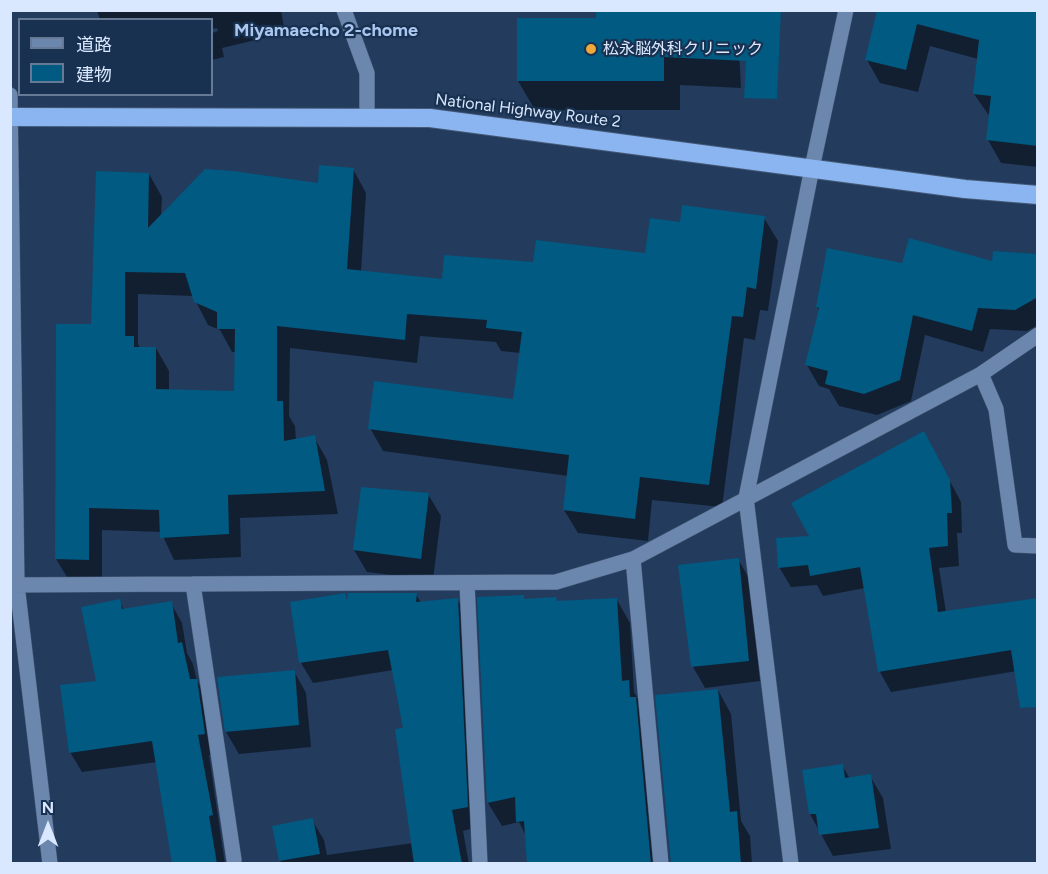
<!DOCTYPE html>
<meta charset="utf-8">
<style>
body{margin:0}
#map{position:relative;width:1048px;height:874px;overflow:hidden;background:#233b5d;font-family:Figtree,"Noto Sans JP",sans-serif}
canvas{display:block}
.frame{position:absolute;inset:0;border:12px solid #d9e8fe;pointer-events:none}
.legend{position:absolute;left:18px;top:18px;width:195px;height:78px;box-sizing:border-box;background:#193151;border:2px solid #667a96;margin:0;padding:8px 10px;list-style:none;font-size:18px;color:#d9e8fe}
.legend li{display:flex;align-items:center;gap:12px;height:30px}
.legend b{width:30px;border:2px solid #667a96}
.north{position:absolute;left:18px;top:796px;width:60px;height:60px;-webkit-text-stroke:4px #193151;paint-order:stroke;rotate:0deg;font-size:16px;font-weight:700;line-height:24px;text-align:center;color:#d9e8fe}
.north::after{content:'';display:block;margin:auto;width:21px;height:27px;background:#d9e8fe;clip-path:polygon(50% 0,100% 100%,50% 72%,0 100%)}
</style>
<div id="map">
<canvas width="1048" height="874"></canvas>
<div class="frame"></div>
<ul class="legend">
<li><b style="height:8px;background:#6c87ad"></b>道路</li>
<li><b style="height:16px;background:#005a81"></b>建物</li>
</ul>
<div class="north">N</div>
</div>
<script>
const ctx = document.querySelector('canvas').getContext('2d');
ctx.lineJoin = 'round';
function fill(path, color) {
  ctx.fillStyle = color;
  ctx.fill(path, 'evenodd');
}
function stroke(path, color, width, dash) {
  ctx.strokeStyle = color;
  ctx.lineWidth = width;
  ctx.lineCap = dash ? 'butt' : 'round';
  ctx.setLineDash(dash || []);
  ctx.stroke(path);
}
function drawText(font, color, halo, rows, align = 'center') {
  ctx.font = font + ' Figtree,"Noto Sans JP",sans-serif';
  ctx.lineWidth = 4.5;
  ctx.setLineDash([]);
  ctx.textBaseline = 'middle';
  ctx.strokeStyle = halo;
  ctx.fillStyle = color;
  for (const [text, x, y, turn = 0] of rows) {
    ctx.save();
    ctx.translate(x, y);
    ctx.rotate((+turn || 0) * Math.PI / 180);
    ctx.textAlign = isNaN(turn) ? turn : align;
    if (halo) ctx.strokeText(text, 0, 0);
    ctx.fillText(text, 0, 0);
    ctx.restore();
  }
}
fill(new Path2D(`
 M97,10H281L285,33L222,48L224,57L212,60V33L218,31L217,28L212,29V20H100Z
 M737,10L741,88L680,85V110H535L518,81L598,19Z
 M879,10H1038V167L1001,163L988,140L990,117L974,94L978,59L930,46L918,92L880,83L867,60Z
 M353,169L366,193L361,272L443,280L535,263L646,255L681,224L764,218L778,241L768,311L760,310L755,340L744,338L722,507L652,500L648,541L578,533L564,510L568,476L383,451L370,428L515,401L521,353L501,351L496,342L420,336L417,363L290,348L289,416L295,426L296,441L314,437L327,460L338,514L240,518L241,557L174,560L161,532L102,530V582H70L56,559L92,326L149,174L162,197L161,217L319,184ZM138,294L193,296L208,325L220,330L232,352H236L235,392L169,391V371L156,348H140L138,344Z
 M1038,255V325L1027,331L990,329L983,352L925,335L911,401L877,415L839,406L829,389L819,386L807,365L820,312L817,307L903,265L993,263Z
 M935,453L961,502L962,533H957L959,566L939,568L946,612L1038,600L1017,671L891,692L880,672L865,588L823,596L817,585L791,587L779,567L811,537Z
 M428,494L441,516L433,580L367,572L354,550Z
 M738,559L750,580L760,681L705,688L693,667L680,567Z
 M416,594L421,603L457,599L469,619L478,827L463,831L469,864H281L274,827L312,820L324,840L327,855L413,843L405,729L393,670L313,683L301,663L291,603L344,595L348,601Z
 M523,597L526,601L558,603L617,600L630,623L634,692L641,705L662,864H528L526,836L519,822L502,826L488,803Z
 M119,600L124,610L171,603L182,623L187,653L193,664L197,681L208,700L216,754L209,755L225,864H173L157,762L82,772L70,752L98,682Z
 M294,671L306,693L311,747L239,754L226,732Z
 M718,690L731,714L741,821L750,836L752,864H672Z
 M842,765L850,779L870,776L883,798L891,849L833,856L810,814Z`), '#0007');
fill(new Path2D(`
 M596,10H781L777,99L744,98L746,61L664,57V81H517V18H596Z
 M877,10H1038V146L986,140L991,96L973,94L979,40L917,24L906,70L865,60Z
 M319,165L354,168L347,269L442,279L444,255L533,262L536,240L645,253L650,218L680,222L682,205L765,216L756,289L747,287L743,317L732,316L709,485L640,477L635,519L563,510L569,455L368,429L374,381L513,399L522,332L486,328L487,320L407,314L405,340L277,326V401H283L284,441L315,435L325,491L228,495L229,534L160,538L159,510L89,508V560L55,559L56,324H91L96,171L149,173L148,228L205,169L233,171L318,183ZM125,272L185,273L194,302L217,312V329H235L234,391L156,389V347H134V336H125Z
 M909,238L992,261L993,251L1038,254V297L1015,310L978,308L972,331L913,315L900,380L864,394L825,384L828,371L805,365L819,308L816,307L827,248L902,263Z
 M924,431L950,480L952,513H947L948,546L929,548L938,612L1038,598V707L1020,708L1011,650L878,672L860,567L810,576L808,565L778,568L776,538L809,536L791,503Z
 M361,487L429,493L421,559L353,550Z
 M739,558L749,661L691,667L678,565Z
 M345,593L347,600L348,593H417L416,602L458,598L468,807L452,810L462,864H414L395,729L403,728L388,650L299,663L290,602Z
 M524,595V599L556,597L557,601L617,598L622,681L629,680L630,697H636L651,864H527L524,821L516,822L515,797L487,803L477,597Z
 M120,599L122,609L172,601L178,643L182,642L190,679H197L205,734L198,735L213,815L209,816L217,864H172L152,741L69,753L60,685L96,681L81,607Z
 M295,670L299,725L225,732L217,677Z
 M718,689L730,812L737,811L741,864H671L655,695Z
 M843,764L845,778L871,774L879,828L819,835L816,814H809L802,770Z
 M313,818L320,854L279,861L272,826Z`), '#005a81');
const minor = new Path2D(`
 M344,10L367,73V118
 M10,95L17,585L50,864
 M981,374L996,409L1015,545L1038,546
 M633,559L661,864
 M467,583L480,864
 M193,584L234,860
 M10,585L556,582L633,559L981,374L1038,335
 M791,864L746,498L812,168L846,10`);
const highway = new Path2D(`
 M10,117L430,118L965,189L1038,195`);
stroke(minor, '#445976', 16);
stroke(highway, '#445976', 20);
stroke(minor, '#6c87ad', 15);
stroke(highway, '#8ab5f1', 18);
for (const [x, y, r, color] of [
 [591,49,6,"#ebaa39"]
]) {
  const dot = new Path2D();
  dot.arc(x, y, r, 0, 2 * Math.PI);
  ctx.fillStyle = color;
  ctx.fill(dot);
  stroke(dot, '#193151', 2);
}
drawText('16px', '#d9e8fe', '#193151', [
 ["松永脳外科クリニック",603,49]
], 'left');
drawText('16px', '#d9e8fe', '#193151', [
 ["National Highway Route 2",528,111,7]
]);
drawText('bold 18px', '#aac7f0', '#193151', [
 ["Miyamaecho 2-chome",326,31]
]);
</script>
